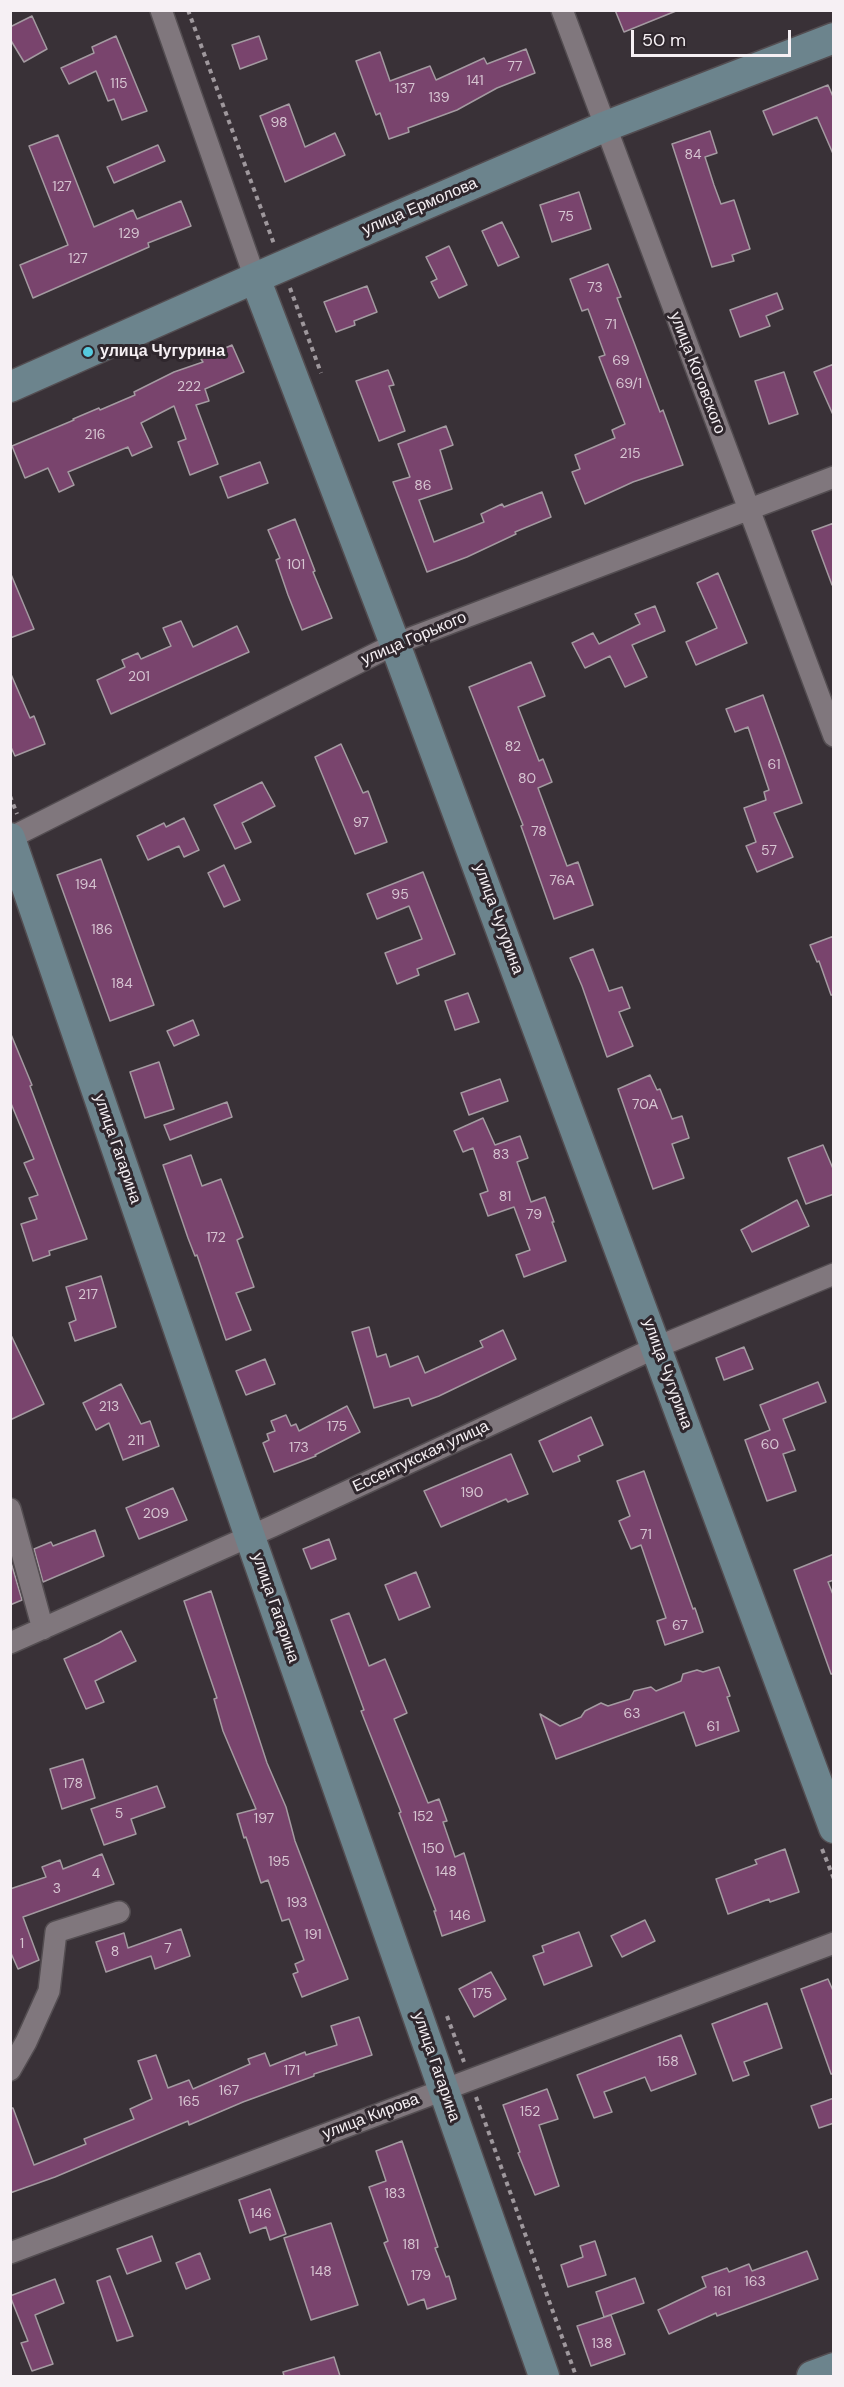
<!DOCTYPE html>
<meta charset="utf-8">
<style>
body{margin:0}
#map{position:relative;width:844px;height:2387px;overflow:hidden;background:#393137;font-family:"DM Sans",sans-serif}
canvas{display:block}
.frame{position:absolute;inset:0;border:12px solid #f6f0f4;pointer-events:none}
.scale{position:absolute;left:631px;top:30px;width:160px;height:27px;box-sizing:border-box;border:3px solid #f6f0f4;border-top:0;padding-left:8px;font-size:18px;line-height:21px;white-space:nowrap;color:#f6f0f4;-webkit-text-stroke:4px #2f272d;paint-order:stroke}
</style>
<div id="map">
<canvas width="844" height="2387"></canvas>
<div class="frame"></div>
<div class="scale">50 m</div>
</div>
<script>
const ctx = document.querySelector('canvas').getContext('2d');
ctx.lineJoin = 'round';
function fill(path, color) {
  ctx.fillStyle = color;
  ctx.fill(path, 'evenodd');
}
function stroke(path, color, width, dash) {
  ctx.strokeStyle = color;
  ctx.lineWidth = width;
  ctx.lineCap = dash ? 'butt' : 'round';
  ctx.setLineDash(dash || []);
  ctx.stroke(path);
}
function drawText(font, color, halo, rows, align = 'center') {
  ctx.font = font + ' "DM Sans",sans-serif';
  ctx.lineWidth = 6;
  ctx.setLineDash([]);
  ctx.textBaseline = 'middle';
  ctx.strokeStyle = halo;
  ctx.fillStyle = color;
  for (const [text, x, y, turn = 0] of rows) {
    ctx.save();
    ctx.translate(x, y);
    ctx.rotate((+turn || 0) * Math.PI / 180);
    ctx.textAlign = isNaN(turn) ? turn : align;
    if (halo) ctx.strokeText(text, 0, 0);
    ctx.fillText(text, 0, 0);
    ctx.restore();
  }
}
const building = new Path2D(`
 M615,10H675L676,11L624,32Z
 M32,16L47,49L24,62L10,39V27Z
 M116,36L147,111L122,120L114,99L108,101L96,71L69,84L61,68L94,53L92,47Z
 M259,36L267,59L240,69L232,45Z
 M526,49L535,73L497,88L457,110L408,128L409,132L389,139L380,113L376,115L356,61L380,52L390,81L430,66L436,80L484,58L487,64Z
 M828,85L834,99V156L817,117L773,135L763,111Z
 M289,104L305,147L335,133L345,155L285,182L260,116Z
 M710,131L717,153L705,157L714,185L721,204L734,200L750,249L732,255L734,261L712,267L672,144Z
 M58,135L94,227L133,210L137,219L181,201L191,226L148,243L149,247L33,298L20,265L68,245L29,146Z
 M158,145L165,161L114,183L107,167Z
 M579,192L591,229L552,242L540,205Z
 M502,222L519,257L498,266L482,231Z
 M449,246L467,285L439,298L431,282L437,279L426,257Z
 M608,264L621,297L617,298L635,345L660,412L663,410L683,465L633,482L585,504L572,472L580,469L575,455L615,438L612,430L625,424L599,357L605,355L588,309L582,311L570,279Z
 M367,286L377,312L354,321L355,325L336,332L324,302Z
 M777,293L783,309L766,316L770,326L740,337L730,310Z
 M232,345L244,372L205,389L209,401L196,405L218,464L190,475L178,442L186,439L174,406L141,423L152,447L132,456L128,447L68,472L74,485L59,492L48,468L25,478L12,446L74,420L73,419L99,408L100,410L135,395L134,392L174,372L203,362L201,359Z
 M834,364V417L814,372Z
 M388,370L394,385L389,386L405,431L379,441L356,381Z
 M784,372L798,414L769,424L755,381Z
 M446,426L453,445L440,450L452,489L419,500L434,542L484,522L481,514L502,504L504,507L542,492L551,517L515,532L516,534L467,557L427,572L393,482L410,477L398,444Z
 M260,462L268,483L228,498L220,477Z
 M295,519L315,571L313,572L332,618L302,630L288,595L276,560L280,558L268,530Z
 M834,523V584L832,585L812,531Z
 M10,572L34,629L10,638Z
 M718,573L747,643L696,665L686,642L717,628L697,583Z
 M655,606L665,631L632,645L647,677L625,687L610,656L585,668L572,643L593,633L599,644L640,624L635,614Z
 M181,621L193,647L237,626L249,652L111,714L97,680L125,667L122,660L138,653L141,659L171,646L163,628Z
 M531,662L545,696L518,707L539,761L543,759L552,782L538,788L567,866L578,862L593,905L554,919L521,826L523,825L469,687Z
 M10,672L30,718L34,716L45,744L15,756L10,745Z
 M763,695L802,803L774,813L793,857L757,872L746,846L756,842L744,808L766,800L764,792L769,790L748,727L735,732L726,709Z
 M341,744L363,793L368,791L387,842L355,854L315,757Z
 M262,782L275,806L242,823L251,842L235,849L214,805Z
 M184,818L199,850L184,857L179,846L148,860L137,836L164,823L166,827Z
 M101,859L154,1005L110,1021L57,875Z
 M224,865L240,900L224,907L208,873Z
 M423,872L455,954L417,969L419,975L397,984L385,953L422,939L409,906L377,919L367,894Z
 M834,936V995H831L819,961L817,962L810,945Z
 M593,949L609,991L622,987L630,1008L619,1012L633,1046L607,1057L582,986L570,958Z
 M468,993L479,1022L455,1030L445,1001Z
 M193,1020L199,1035L174,1046L167,1031Z
 M10,1032L32,1085L30,1086L87,1239L49,1251L50,1255L33,1261L21,1224L37,1219L29,1198L38,1195L24,1163L34,1159L10,1101Z
 M159,1062L174,1109L145,1118L130,1072Z
 M650,1075L657,1090L660,1089L672,1119L682,1116L689,1138L672,1144L684,1178L653,1189L618,1089Z
 M500,1079L508,1101L469,1115L461,1093Z
 M227,1102L232,1117L170,1140L164,1125Z
 M483,1118L495,1145L520,1136L528,1158L517,1162L531,1202L545,1197L554,1222H552L566,1261L524,1277L516,1255L530,1250L514,1207L488,1216L480,1194L488,1191L473,1148L463,1152L454,1131Z
 M823,1145L834,1171V1194L806,1204L788,1158Z
 M191,1155L202,1186L221,1179L243,1237L237,1240L254,1287L236,1293L251,1330L226,1340L197,1255L195,1256L188,1238L163,1165Z
 M797,1200L809,1226L752,1252L741,1230Z
 M101,1276L116,1327L75,1341L69,1323L76,1320L66,1287Z
 M369,1327L377,1357L386,1354L390,1367L418,1356L425,1373L483,1347L480,1341L503,1330L516,1359L439,1396L412,1406L409,1398L374,1408L352,1332Z
 M10,1333L44,1404L10,1420Z
 M744,1347L753,1369L724,1380L716,1358Z
 M265,1359L275,1384L246,1395L236,1371Z
 M818,1382L826,1402L783,1419L795,1450L783,1454L796,1491L767,1501L745,1440L770,1430L760,1405Z
 M121,1384L141,1424L150,1421L159,1446L123,1460L109,1423L96,1430L83,1403Z
 M347,1406L360,1432L315,1455L316,1456L274,1472L263,1443L269,1440L267,1434L275,1431L271,1421L286,1415L291,1426L296,1424L299,1431Z
 M591,1417L603,1445L578,1456L580,1461L553,1472L539,1441Z
 M511,1454L528,1494L508,1502L506,1499L441,1527L424,1491Z
 M644,1471L693,1609L695,1608L703,1632L665,1645L657,1621L666,1618L641,1545L631,1549L619,1521L630,1516L617,1481Z
 M173,1488L187,1520L139,1539L126,1508Z
 M95,1530L104,1556L43,1582L34,1549L51,1542L53,1546Z
 M329,1539L336,1559L311,1569L303,1549Z
 M834,1554V1580L828,1582L834,1597V1674H831L794,1570Z
 M10,1559L22,1600L10,1605Z
 M416,1572L430,1607L399,1620L385,1585Z
 M211,1591L267,1763L286,1807L295,1841L348,1979L302,1997L293,1974L298,1972L295,1964L304,1960L289,1919L282,1921L268,1880L261,1883L246,1837L244,1838L237,1814L256,1809L223,1731L214,1699L217,1698L184,1601Z
 M349,1613L369,1666L385,1659L407,1713L394,1719L428,1803L439,1799L447,1821L443,1822L455,1857L464,1853L485,1921L442,1936L434,1911H436L399,1813L401,1812L361,1711L364,1710L331,1620Z
 M121,1631L136,1661L95,1681L104,1702L86,1709L64,1659L99,1643Z
 M719,1667L730,1696L727,1697L739,1731L696,1746L684,1712L556,1759L540,1714L560,1726L581,1717L585,1711L601,1703L608,1706L630,1699L634,1691L651,1687L656,1691L681,1681L683,1674L697,1670L703,1672Z
 M83,1759L95,1798L62,1809L50,1769Z
 M157,1786L165,1807L131,1819L136,1834L104,1845L91,1809Z
 M785,1849L799,1892L770,1902L769,1899L728,1914L716,1879L757,1864L755,1860Z
 M102,1854L114,1884L23,1917L39,1960L18,1969L10,1951V1889L46,1877L42,1867L60,1860L63,1869Z
 M645,1920L655,1941L622,1957L611,1936Z
 M181,1929L190,1956L155,1969L151,1956L106,1972L96,1942L124,1933L128,1948Z
 M579,1932L592,1966L544,1985L533,1956L544,1952L542,1946Z
 M491,1972L506,1999L474,2017L459,1989Z
 M828,1979L834,1993V2074H831L801,1989Z
 M767,2003L782,2048L744,2062L749,2075L733,2081L712,2024Z
 M359,2017L372,2055L314,2074V2076L243,2102L189,2125L188,2121L55,2177L10,2193V2108H13L34,2165L86,2144L84,2139L134,2119L130,2109L152,2099L138,2061L156,2055L168,2088L189,2080L193,2089L250,2064L248,2059L265,2053L270,2066L305,2052L306,2055L337,2045L331,2026Z
 M681,2035L696,2074L651,2091L645,2077L604,2092L612,2112L594,2118L577,2075Z
 M547,2089L558,2119L539,2125L559,2186L535,2195L518,2153L520,2152L503,2105Z
 M834,2098V2123L819,2128L811,2106Z
 M402,2141L438,2247L435,2248L446,2277L449,2276L456,2299L427,2309L424,2299L408,2305L384,2243L388,2241L369,2187L386,2181L376,2151Z
 M270,2189L286,2234L270,2240L266,2227L250,2233L239,2200Z
 M331,2223L358,2305L311,2320L284,2238Z
 M152,2236L161,2261L127,2274L117,2249Z
 M595,2241L606,2275L568,2287L561,2265L583,2257L580,2246Z
 M807,2251L818,2279L717,2316L716,2313L669,2334L658,2310L706,2287L702,2277L727,2268L729,2272L749,2264L752,2271Z
 M200,2253L210,2279L186,2289L176,2263Z
 M110,2276L133,2336L117,2341L97,2281Z
 M635,2278L644,2303L604,2317L596,2292Z
 M55,2279L64,2303L35,2315L53,2364L32,2371L21,2343L28,2341L10,2296Z
 M611,2315L625,2354L591,2366L577,2326Z
 M334,2357L340,2376H284L283,2372Z`);
fill(building, '#79446d');
stroke(building, '#a49aa1', 1.5);
const street = new Path2D(`
 M161,10L255,278
 M562,10L834,736
 M10,838L395,644L834,477
 M10,1509L43,1629
 M10,1643L273,1526L657,1347L834,1274
 M10,2070L26,2042L49,1991L56,1932L119,1912
 M10,2253L834,1943`);
const secondary = new Path2D(`
 M255,278L395,644L834,1828
 M10,387L255,278L604,127L834,38
 M10,838L250,1537L544,2376
 M812,2376L834,2368`);
stroke(street, '#534d51', 24);
stroke(secondary, '#534d51', 33);
stroke(new Path2D(`
 M188,10L274,244
 M290,288L321,373
 M10,796L17,814
 M822,1849L834,1879
 M447,2016L464,2062
 M476,2097L576,2376`), '#9f989d', 4, [4.5, 4.5]);
stroke(street, '#80777d', 21);
stroke(secondary, '#6c848d', 30);
for (const [x, y, r, color] of [
 [88,352,6,"#55cade"]
]) {
  const dot = new Path2D();
  dot.arc(x, y, r, 0, 2 * Math.PI);
  ctx.fillStyle = color;
  ctx.fill(dot);
  stroke(dot, '#2f272d', 2);
}
drawText('14px', '#d7c5d2', null, [
 ["77",515,67],
 ["141",475,81],
 ["115",119,84],
 ["137",405,89],
 ["139",439,98],
 ["98",279,123],
 ["84",693,155],
 ["127",62,187],
 ["75",566,217],
 ["129",129,234],
 ["127",78,259],
 ["73",595,288],
 ["71",611,325],
 ["69",621,361],
 ["69/1",629,384],
 ["222",189,387],
 ["216",95,435],
 ["215",630,454],
 ["86",423,486],
 ["101",296,565],
 ["201",139,677],
 ["82",513,747],
 ["61",774,765],
 ["80",527,779],
 ["97",361,823],
 ["78",539,832],
 ["57",769,851],
 ["76А",562,881],
 ["194",86,885],
 ["95",400,895],
 ["186",102,930],
 ["184",122,984],
 ["70А",645,1105],
 ["83",501,1155],
 ["81",505,1197],
 ["79",534,1215],
 ["172",216,1238],
 ["217",88,1295],
 ["213",109,1407],
 ["175",337,1427],
 ["211",136,1441],
 ["60",770,1445],
 ["173",299,1448],
 ["190",472,1493],
 ["209",156,1514],
 ["71",646,1535],
 ["67",680,1626],
 ["63",632,1714],
 ["61",713,1727],
 ["178",73,1784],
 ["5",119,1814],
 ["152",423,1817],
 ["197",264,1819],
 ["150",433,1849],
 ["195",279,1862],
 ["148",446,1872],
 ["4",96,1874],
 ["3",57,1889],
 ["193",297,1903],
 ["146",460,1916],
 ["191",313,1935],
 ["1",22,1944],
 ["7",168,1949],
 ["8",115,1952],
 ["175",482,1994],
 ["158",668,2062],
 ["171",292,2071],
 ["167",229,2091],
 ["165",189,2102],
 ["152",530,2112],
 ["183",395,2194],
 ["146",261,2214],
 ["181",411,2245],
 ["148",321,2272],
 ["179",421,2276],
 ["163",755,2282],
 ["161",722,2292],
 ["138",602,2344]
]);
drawText('16px', '#f6f0f4', '#2f272d', [
 ["улица Ермолова",420,207,-23],
 ["улица Котовского",697,373,69],
 ["улица Горького",414,639,-23],
 ["улица Чугурина",498,919,70],
 ["улица Гагарина",117,1149,71],
 ["улица Чугурина",667,1374,70],
 ["Ессентукская улица",421,1457,-25],
 ["улица Гагарина",275,1608,71],
 ["улица Гагарина",436,2067,71],
 ["улица Кирова",371,2117,-21]
]);
drawText('bold 16px', '#f6f0f4', '#2f272d', [
 ["улица Чугурина",100,352]
], 'left');
</script>
